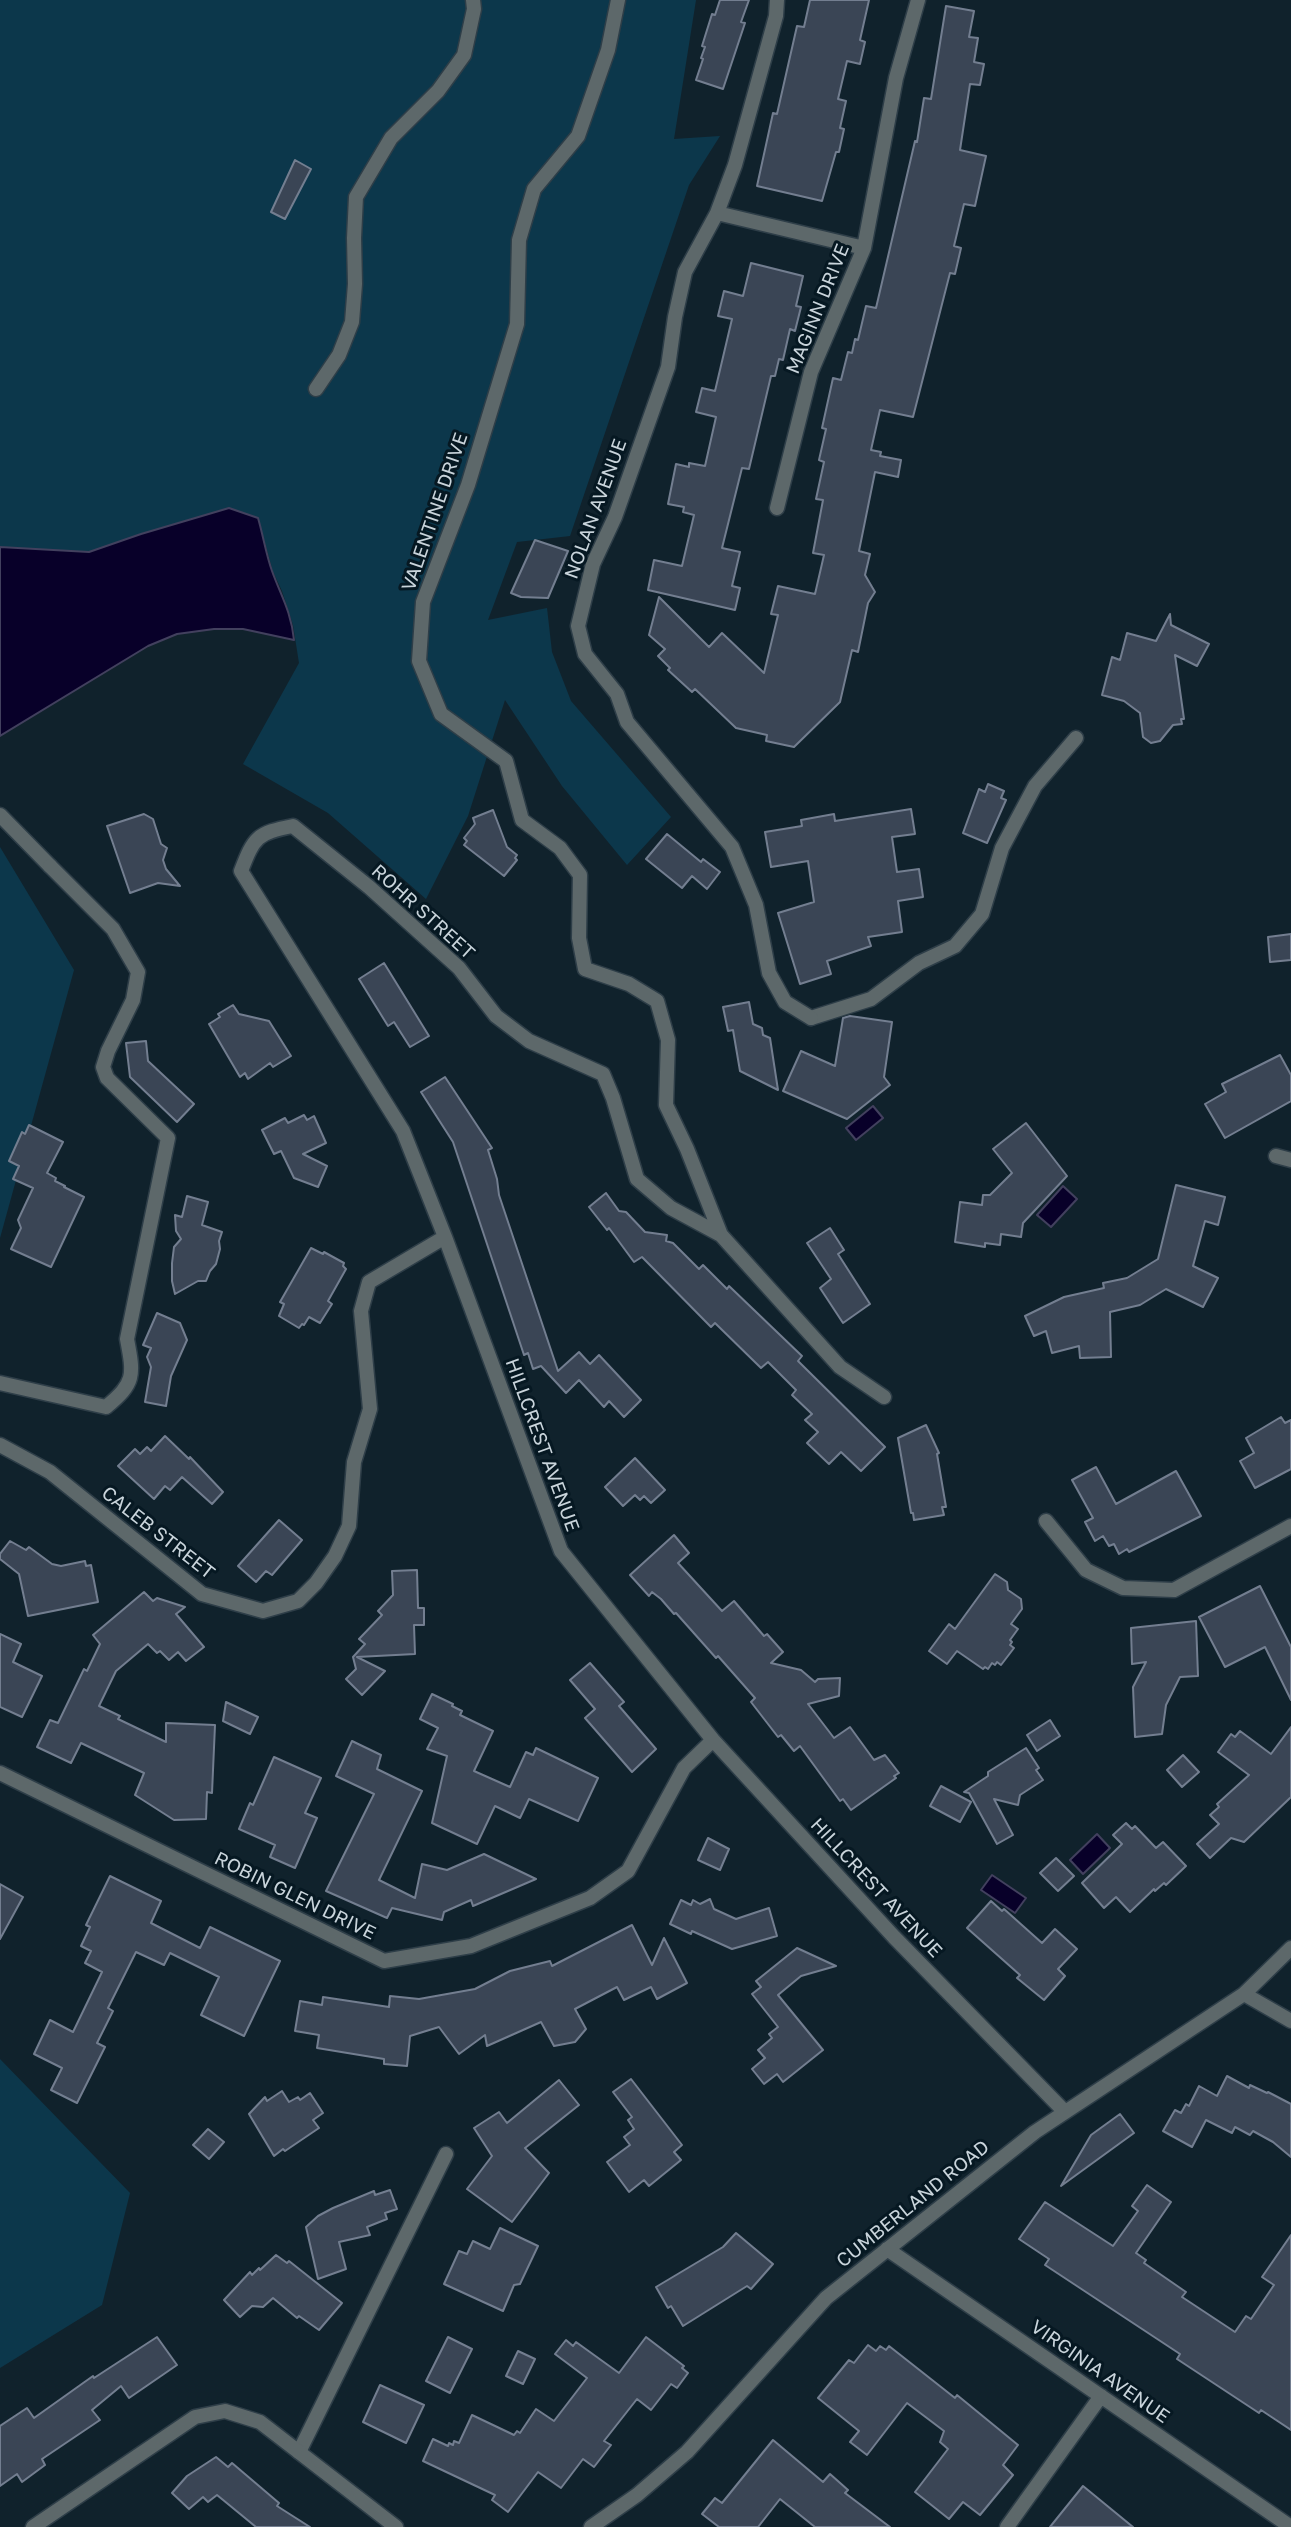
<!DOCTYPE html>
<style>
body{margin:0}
canvas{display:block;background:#10222c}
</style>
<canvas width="1291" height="2527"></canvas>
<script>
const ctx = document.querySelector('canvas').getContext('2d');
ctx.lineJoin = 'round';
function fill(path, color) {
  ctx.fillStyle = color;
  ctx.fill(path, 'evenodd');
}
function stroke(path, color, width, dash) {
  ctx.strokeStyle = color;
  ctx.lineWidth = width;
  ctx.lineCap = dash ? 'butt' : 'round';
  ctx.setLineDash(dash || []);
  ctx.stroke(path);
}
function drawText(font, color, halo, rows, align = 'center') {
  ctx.font = font + ' "Golos Text",sans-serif';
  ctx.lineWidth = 6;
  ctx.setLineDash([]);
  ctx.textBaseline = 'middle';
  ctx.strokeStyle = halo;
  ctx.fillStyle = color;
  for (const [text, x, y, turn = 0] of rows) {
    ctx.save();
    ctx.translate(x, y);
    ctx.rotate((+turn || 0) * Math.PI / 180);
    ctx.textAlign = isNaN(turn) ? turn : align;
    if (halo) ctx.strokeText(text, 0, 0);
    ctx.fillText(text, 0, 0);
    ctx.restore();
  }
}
fill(new Path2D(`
 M0,0H696L674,139L720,136L689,185L570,536L517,542L488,620L547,608L552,652L571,701L671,817L627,865L562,786L505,700L468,816L426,899L328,813L243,764L299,663L293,625L282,591L273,572L258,518L229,509L141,534L89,552L0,547Z
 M0,847L74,970L0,1238Z
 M0,2059L130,2193L102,2305L0,2368Z`), '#0c374b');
const water = new Path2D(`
 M229,508L258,518C263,535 266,554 272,571C281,596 291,611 294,640L243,629H214L177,634L148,646L0,736V547L89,552L141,534Z
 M873,1106L883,1118L856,1140L846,1128Z
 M1063,1186L1077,1199L1051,1227L1037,1215Z
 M1097,1834L1110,1848L1083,1874L1070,1860Z
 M992,1875L1026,1898L1015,1913L981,1890Z`);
fill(water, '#080029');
stroke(water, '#42405e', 2);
const building = new Path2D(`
 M720,0H749L741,22L745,23L723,89L696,80L703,59L701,58L705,47L702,46L712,14L715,15Z
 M810,0H869L860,40L865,42L860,64L847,61L838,99L846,101L840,128L844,129L839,152H836L822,201L757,186L773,113L777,114L797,26L804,27Z
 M946,6L974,11L969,37L978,38L974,62L984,64L980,85L970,84L960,150L986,156L975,206L964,204L954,246L961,248L955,274L950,273L913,417L880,410L871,450L881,452L880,456L901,460L898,477L875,472L859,551L870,554L865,575L875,592L868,603L858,652L852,650L840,702L794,747L766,741L767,735L736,728L695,689L692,692L668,670L670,668L658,656L665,649L649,635L659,597L709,647L722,633L764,673L778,615L771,614L778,586L815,594L824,555L813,553L823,500L816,499L824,462L819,460L826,429L822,428L833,378L841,380L848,352L852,353L855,339L858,340L866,306L876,308L915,141L917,142L924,98L931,99Z
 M295,160L311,169L285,219L271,212Z
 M751,263L803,276L796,306L801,307L795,331L790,329L783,360L779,359L775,376H771L749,469L742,468L722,548L740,552L732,586L740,588L735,610L648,590L654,560L682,566L694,515L683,512L684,507L668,504L676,464L689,467V463L705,466L716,417L696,412L702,388L715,391L732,319L718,316L724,291L743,296Z
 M535,540L568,551L548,598L521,597L511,593Z
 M1170,614L1171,625L1209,644L1197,666L1175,655L1184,719H1181L1182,724L1173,725L1160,741L1151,743L1143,737L1140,713L1124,701L1102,695L1112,657L1120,660L1127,633L1156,641Z
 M988,784L1004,791L1001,798L1006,800L987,843L963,833L979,789L985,792Z
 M911,809L915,834L892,837L897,872L919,869L923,897L898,901L902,932L868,937L871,946L827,961L831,974L800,984L778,913L814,902L808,861L771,867L765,832L802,826L801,820L834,814L835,821Z
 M493,810L507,847L517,855L515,858L517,860L504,876L464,845L467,841L464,838L475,824L473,818Z
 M144,814L153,819L161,844L167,848L163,860L166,869L180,886L158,883L130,893L107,826Z
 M667,834L701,862L703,859L720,872L707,889L692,876L682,888L646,859Z
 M1291,934V960L1270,962L1268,937Z
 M384,963L429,1036L410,1047L394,1022L388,1026L359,979Z
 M749,1002L753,1024L762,1028L763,1035L770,1038L778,1090L740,1071L733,1030L728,1031L723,1007Z
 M233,1005L239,1014L269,1021L291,1056L273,1067L270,1063L248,1079L245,1073L240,1077L209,1024L220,1017L218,1014Z
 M850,1016L892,1022L884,1077L890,1085L847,1119L783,1091L801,1051L835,1066L843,1018Z
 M146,1041L148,1061L194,1104L177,1122L130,1077L126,1043Z
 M1280,1055L1291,1075V1101L1225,1138L1205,1104L1226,1092L1222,1084Z
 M445,1077L492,1148L488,1150L497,1179L499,1195L558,1371L579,1352L590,1364L599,1355L641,1400L624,1417L609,1401L604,1407L579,1380L566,1393L541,1366L533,1369L528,1353L524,1355L453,1142L421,1092Z
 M304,1115L307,1120L314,1116L326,1143L303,1154L327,1166L318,1187L294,1178L281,1151L274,1154L262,1130L285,1118L288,1123Z
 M1026,1123L1067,1176L1023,1223L1021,1237L1001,1234L1000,1245L985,1243V1247L955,1242L960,1202L982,1205L983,1195H990L1012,1173L993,1149Z
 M29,1125L63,1142L47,1173L56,1178L55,1181L65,1186L64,1187L84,1197L51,1267L11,1249L21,1228L18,1220L33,1188L13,1179L19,1166L9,1161L22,1132L25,1134Z
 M1176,1185L1225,1197L1218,1225L1205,1221L1193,1266L1218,1278L1203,1307L1166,1289L1140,1305L1110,1312L1111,1357L1080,1358L1079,1346L1052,1353L1046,1331L1034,1336L1025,1316L1064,1297L1104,1288L1103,1283L1127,1278L1158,1259Z
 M606,1193L619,1211L626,1212L645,1232L667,1235L666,1241L673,1243L699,1269L703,1265L727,1289L729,1286L802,1356L798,1361L885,1447L861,1471L841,1452L829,1464L807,1443L818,1432L805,1420L812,1414L792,1395L796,1390L768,1362L761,1368L715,1323L711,1327L642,1257L634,1262L609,1228L607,1230L589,1207Z
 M187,1196L208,1202L202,1225L222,1232L219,1241L220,1249L216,1264L210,1271L206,1281H198L175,1294L172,1281V1263L174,1247L181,1239L176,1231L175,1215L182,1217Z
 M830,1228L844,1250L838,1254L870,1304L843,1323L820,1288L831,1279L807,1243Z
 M311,1248L323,1254L324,1252L344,1263L343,1266L346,1269L328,1301L332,1304L320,1323L309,1317L304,1325L302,1324L299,1328L279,1316L284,1304L280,1302Z
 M157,1313L180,1323L187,1340L171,1376L166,1406L145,1402L151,1367L147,1357L151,1348L143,1345Z
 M1281,1417L1285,1423L1291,1420V1469L1255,1488L1240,1461L1254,1453L1246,1438Z
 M926,1425L939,1453L937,1454L946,1507H942L944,1515L914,1520L913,1513H911L898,1438Z
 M165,1436L189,1459L190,1457L223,1492L212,1504L182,1477L170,1490L165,1486L154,1499L118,1466L135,1449L140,1454L147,1447L151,1451Z
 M635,1458L665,1490L651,1503L644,1496L640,1500L635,1495L623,1506L605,1487Z
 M1096,1467L1116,1504L1176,1471L1201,1516L1129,1552L1127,1549L1119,1554L1114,1544L1109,1546L1103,1536L1095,1541L1085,1522L1093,1518L1072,1480Z
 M279,1520L302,1540L272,1575L266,1571L256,1582L238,1566Z
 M674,1535L689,1553L678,1563L722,1611L734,1601L764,1636L767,1634L783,1652L771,1663L801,1670L815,1682L818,1679L840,1678L839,1696L808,1704L834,1738L850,1727L874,1760L885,1755L899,1773L894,1776L896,1778L851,1810L843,1799L840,1801L800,1746L794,1751L781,1735L778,1737L751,1702L755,1698L718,1656L716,1658L676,1613L674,1614L661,1599L652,1592L649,1596L630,1575Z
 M10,1541L26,1550L29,1547L52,1564L61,1566L85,1561L86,1566L91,1565L98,1602L28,1616L19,1574L0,1559V1554Z
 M417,1570L418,1608H424V1625H414L415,1654L357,1657L385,1671L362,1695L346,1679L356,1669L353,1657L365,1644L359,1639L382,1615L378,1611L393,1595L392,1571Z
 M995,1574L1007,1582L1008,1590L1021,1599L1022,1609L1011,1624L1018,1629L1010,1640L1012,1642L1010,1645L1014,1648L1001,1665L997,1662L995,1665L992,1663L988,1669L985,1667L983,1669L957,1651L947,1664L929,1651L949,1624L955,1629Z
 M1260,1586L1291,1647V1700L1265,1647L1225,1667L1199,1617Z
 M144,1592L153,1601L157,1598L185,1607L176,1614L204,1647L186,1661L178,1652L169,1660L160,1651L157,1653L148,1644L116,1671L99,1706L120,1716L118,1719L166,1742V1723L215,1725L212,1793L207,1792L206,1819L174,1820L135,1795L144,1773L81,1743L71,1763L37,1747L50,1720L58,1723L84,1669L87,1671L100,1644L93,1635Z
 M1196,1621L1198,1676L1180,1677L1166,1705L1162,1734L1135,1737L1133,1687L1146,1662L1132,1664L1131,1628Z
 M0,1634L21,1644L13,1662L42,1676L22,1717L0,1707Z
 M590,1663L624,1702L619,1706L656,1749L632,1772L585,1718L595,1709L570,1680Z
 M432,1694L453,1704L452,1706L462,1711L460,1715L493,1731L474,1771L510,1787L526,1752L533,1755L536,1748L598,1778L578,1821L529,1799L520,1818L495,1806L477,1844L432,1823L447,1756L427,1749L438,1728L420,1719Z
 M226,1702L258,1717L250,1734L223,1721Z
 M1050,1720L1060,1736L1037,1751L1027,1735Z
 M1291,1727V1797L1244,1842L1231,1838L1210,1858L1197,1844L1219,1824L1210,1815L1219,1807L1217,1804L1249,1775L1218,1752L1231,1734L1235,1737L1240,1731L1271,1754Z
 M352,1741L381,1755L377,1769L422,1791L379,1880L415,1898L422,1864L447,1870L484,1854L536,1879L473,1906L471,1900L444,1912L442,1920L392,1908L387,1918L326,1891L374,1794L336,1776Z
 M1026,1748L1039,1768L1036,1770L1043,1780L1020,1795L1018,1805L994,1799L1013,1835L997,1844L969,1793L964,1792L988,1776V1772Z
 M1183,1755L1199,1772L1182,1787L1167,1770Z
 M274,1757L321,1778L305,1813L317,1818L295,1868L270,1857L275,1845L239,1829L250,1803L253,1805Z
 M941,1786L971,1802L960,1822L930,1806Z
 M1126,1823L1132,1829L1135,1826L1156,1848L1163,1842L1186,1866L1166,1885L1164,1883L1155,1891L1154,1889L1130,1912L1116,1897L1104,1908L1082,1883L1122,1844L1113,1835Z
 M708,1838L729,1849L720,1870L698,1860Z
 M1056,1858L1074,1876L1058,1891L1040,1873Z
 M110,1876L161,1901L151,1923L200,1948L210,1927L280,1961L244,2036L201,2015L219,1977L170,1953L164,1965L136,1952L108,2008L113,2011L97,2043L105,2047L77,2103L51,2090L62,2068L34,2054L50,2020L73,2032L102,1972L85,1963L91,1951L81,1946L90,1927L86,1925Z
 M0,1884L23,1897L0,1939Z
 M710,1899L714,1909L736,1919L769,1908L777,1936L732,1949L692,1931L691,1934L670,1924L681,1900L691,1905L693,1900L700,1904Z
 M991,1901L1002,1911L1004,1909L1042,1943L1055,1929L1077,1949L1058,1969L1065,1976L1044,2000L1017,1978L1020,1975L967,1928Z
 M632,1925L652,1965L664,1938L687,1983L657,1999L651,1987L624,2000L617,1987L575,2009L586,2029L575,2042L554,2046L541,2022L487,2046L485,2035L459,2054L439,2027L410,2036L407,2066L384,2064V2059L317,2048L319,2035L295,2031L300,2001L322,2005L323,1997L389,2007L390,1996L419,1999L475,1989L510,1971L550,1961L552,1966Z
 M797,1948L836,1966L801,1976L778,1995L823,2050L783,2082L777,2074L764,2084L752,2069L765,2058L758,2050L772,2038L769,2034L778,2027L752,1994L761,1987L756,1981Z
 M1227,2076L1249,2088L1250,2085L1267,2093L1268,2092L1291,2104V2157L1273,2142L1253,2131L1250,2135L1235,2127L1232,2133L1206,2120L1192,2147L1163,2131L1175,2110L1181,2113L1186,2104L1189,2106L1199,2086L1217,2096Z
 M631,2079L682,2145L674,2152L681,2160L649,2186L644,2180L629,2192L607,2162L630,2145L624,2137L634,2129L628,2120L632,2117L613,2092Z
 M559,2080L579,2105L525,2148L549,2173L512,2222L467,2189L492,2156L474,2128L499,2112L507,2123Z
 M282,2091L289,2102L298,2097L300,2100L310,2093L323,2113L313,2120L319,2128L285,2151L283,2149L274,2156L249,2114L265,2097L267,2101Z
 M1120,2114L1134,2133L1061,2186L1091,2135Z
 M208,2129L224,2142L209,2159L193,2145Z
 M1147,2185L1171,2202L1136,2253L1146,2260L1144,2263L1186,2292L1182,2297L1235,2332L1246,2316L1251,2319L1274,2285L1262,2277L1291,2235V2430L1261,2410L1259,2413L1177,2359L1180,2354L1045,2265L1049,2259L1019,2239L1045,2202L1113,2246L1138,2211L1132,2206Z
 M390,2190L397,2209L385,2213L387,2219L367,2227L370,2235L339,2242L346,2269L318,2279L306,2227L318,2216L333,2208L374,2191L375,2195Z
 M500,2228L538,2246L520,2284L514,2285L503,2311L444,2284L459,2251L467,2254L473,2241L490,2249Z
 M736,2233L773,2264L751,2289L747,2286L683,2326L671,2306L668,2308L656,2287L723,2247Z
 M276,2255L287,2263L289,2261L342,2303L319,2330L299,2316L297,2318L273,2298L263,2307L252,2306L240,2317L224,2300L250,2272L252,2275L259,2268L260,2270Z
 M157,2337L177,2365L129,2398L121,2386L92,2410L100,2420L42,2459L45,2465L22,2482L17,2474L0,2486V2426L27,2408L34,2418L93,2376L94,2378Z
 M448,2337L472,2349L450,2393L426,2381Z
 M646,2337L684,2366L682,2368L688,2373L677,2388L671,2384L651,2410L637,2399L604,2441L611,2445L594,2467L583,2459L561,2488L538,2472L508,2512L492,2500L495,2495L423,2461L433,2439L448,2446L449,2443L453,2445L454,2441L459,2443L472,2415L514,2435L517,2431L520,2433L536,2409L554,2421L587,2378L555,2354L566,2340L573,2346L576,2342L619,2373Z
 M868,2345L876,2351L880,2346L886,2350L889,2346L955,2398L957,2395L1018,2445L1003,2465L1013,2475L980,2515L963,2502L949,2519L915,2492L948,2449L940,2442L944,2431L907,2403L867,2455L850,2442L859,2431L818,2398L849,2360L854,2363Z
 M518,2351L535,2359L523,2384L506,2376Z
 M380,2385L424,2405L406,2443L363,2422Z
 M773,2440L823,2482L830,2474L848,2490L845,2493L890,2527H815L780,2499L758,2527H719L702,2514L715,2498L722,2503Z
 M216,2457L228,2467L232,2463L279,2503L277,2506L310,2527H256L217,2495L208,2502L203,2497L189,2509L172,2493L187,2476Z
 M1083,2486L1133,2527H1050Z`);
fill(building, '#3a4555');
stroke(building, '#737e90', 2);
const service = new Path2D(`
 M0,815L50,866
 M811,1018L871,999L919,963L955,946L982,914L1002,848L1035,786L1076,738
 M299,2452L446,2154`);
const minor = new Path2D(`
 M618,0L608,50L578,136L534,189L519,240L517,324L468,485L423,602L419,661L441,714L506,761L522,820L560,848L580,875L579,938L585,969L629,984L657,1001L668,1040L666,1105L687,1149L721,1235
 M777,0L776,16L735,165L717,213L685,272L675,317L668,367L615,517L593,564L578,626L585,654L617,694L627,722L732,847L756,905L769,973L785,1002L811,1018
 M717,213L864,248
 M316,389L339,355L352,322L355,284L354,238L356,197L391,138L438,91L464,55L474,9L473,0
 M777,508L811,372L864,248L896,78L918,0
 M1276,1156L1291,1160
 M0,1383L106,1407C135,1383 134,1376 127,1339L168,1138L107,1078L103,1067L108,1051L133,1000L138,972L113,929L50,866
 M884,1397L840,1367L721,1235L671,1208L637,1179L613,1098L603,1074L529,1041L496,1016L459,968L369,887L293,826C257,833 254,837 241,871L403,1131L445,1237L561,1551L713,1740L894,1937L1065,2112
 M0,1445L50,1472L202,1594L263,1611L298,1601L316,1583L335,1556L349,1526L354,1462L370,1409L361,1311L369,1282L445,1237
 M1046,1521L1086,1570L1123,1588L1174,1590L1291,1526
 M0,1773L384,1961L471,1946L590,1898L628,1871L684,1768L713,1740
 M1244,1994L1291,2021
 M887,2249L1291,2527
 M33,2527L195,2417L225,2411L260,2422L396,2527
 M591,2527L637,2495L687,2452L826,2298L1035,2132L1244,1994L1291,1948
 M1007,2527L1101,2396`);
stroke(service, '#2e3e48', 17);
stroke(minor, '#2e3e48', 17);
stroke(service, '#5d686a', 14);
stroke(minor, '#5d686a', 14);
drawText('19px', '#c9d4db', '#061822', [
 ["MAGINN DRIVE",818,309,-68],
 ["NOLAN AVENUE",596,509,-70],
 ["VALENTINE DRIVE",435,512,-71],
 ["ROHR STREET",423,912,42],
 ["HILLCREST AVENUE",542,1445,70],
 ["CALEB STREET",158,1533,38],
 ["HILLCREST AVENUE",876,1888,47],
 ["ROBIN GLEN DRIVE",295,1896,26],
 ["CUMBERLAND ROAD",913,2204,-39],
 ["VIRGINIA AVENUE",1100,2372,35]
]);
</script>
